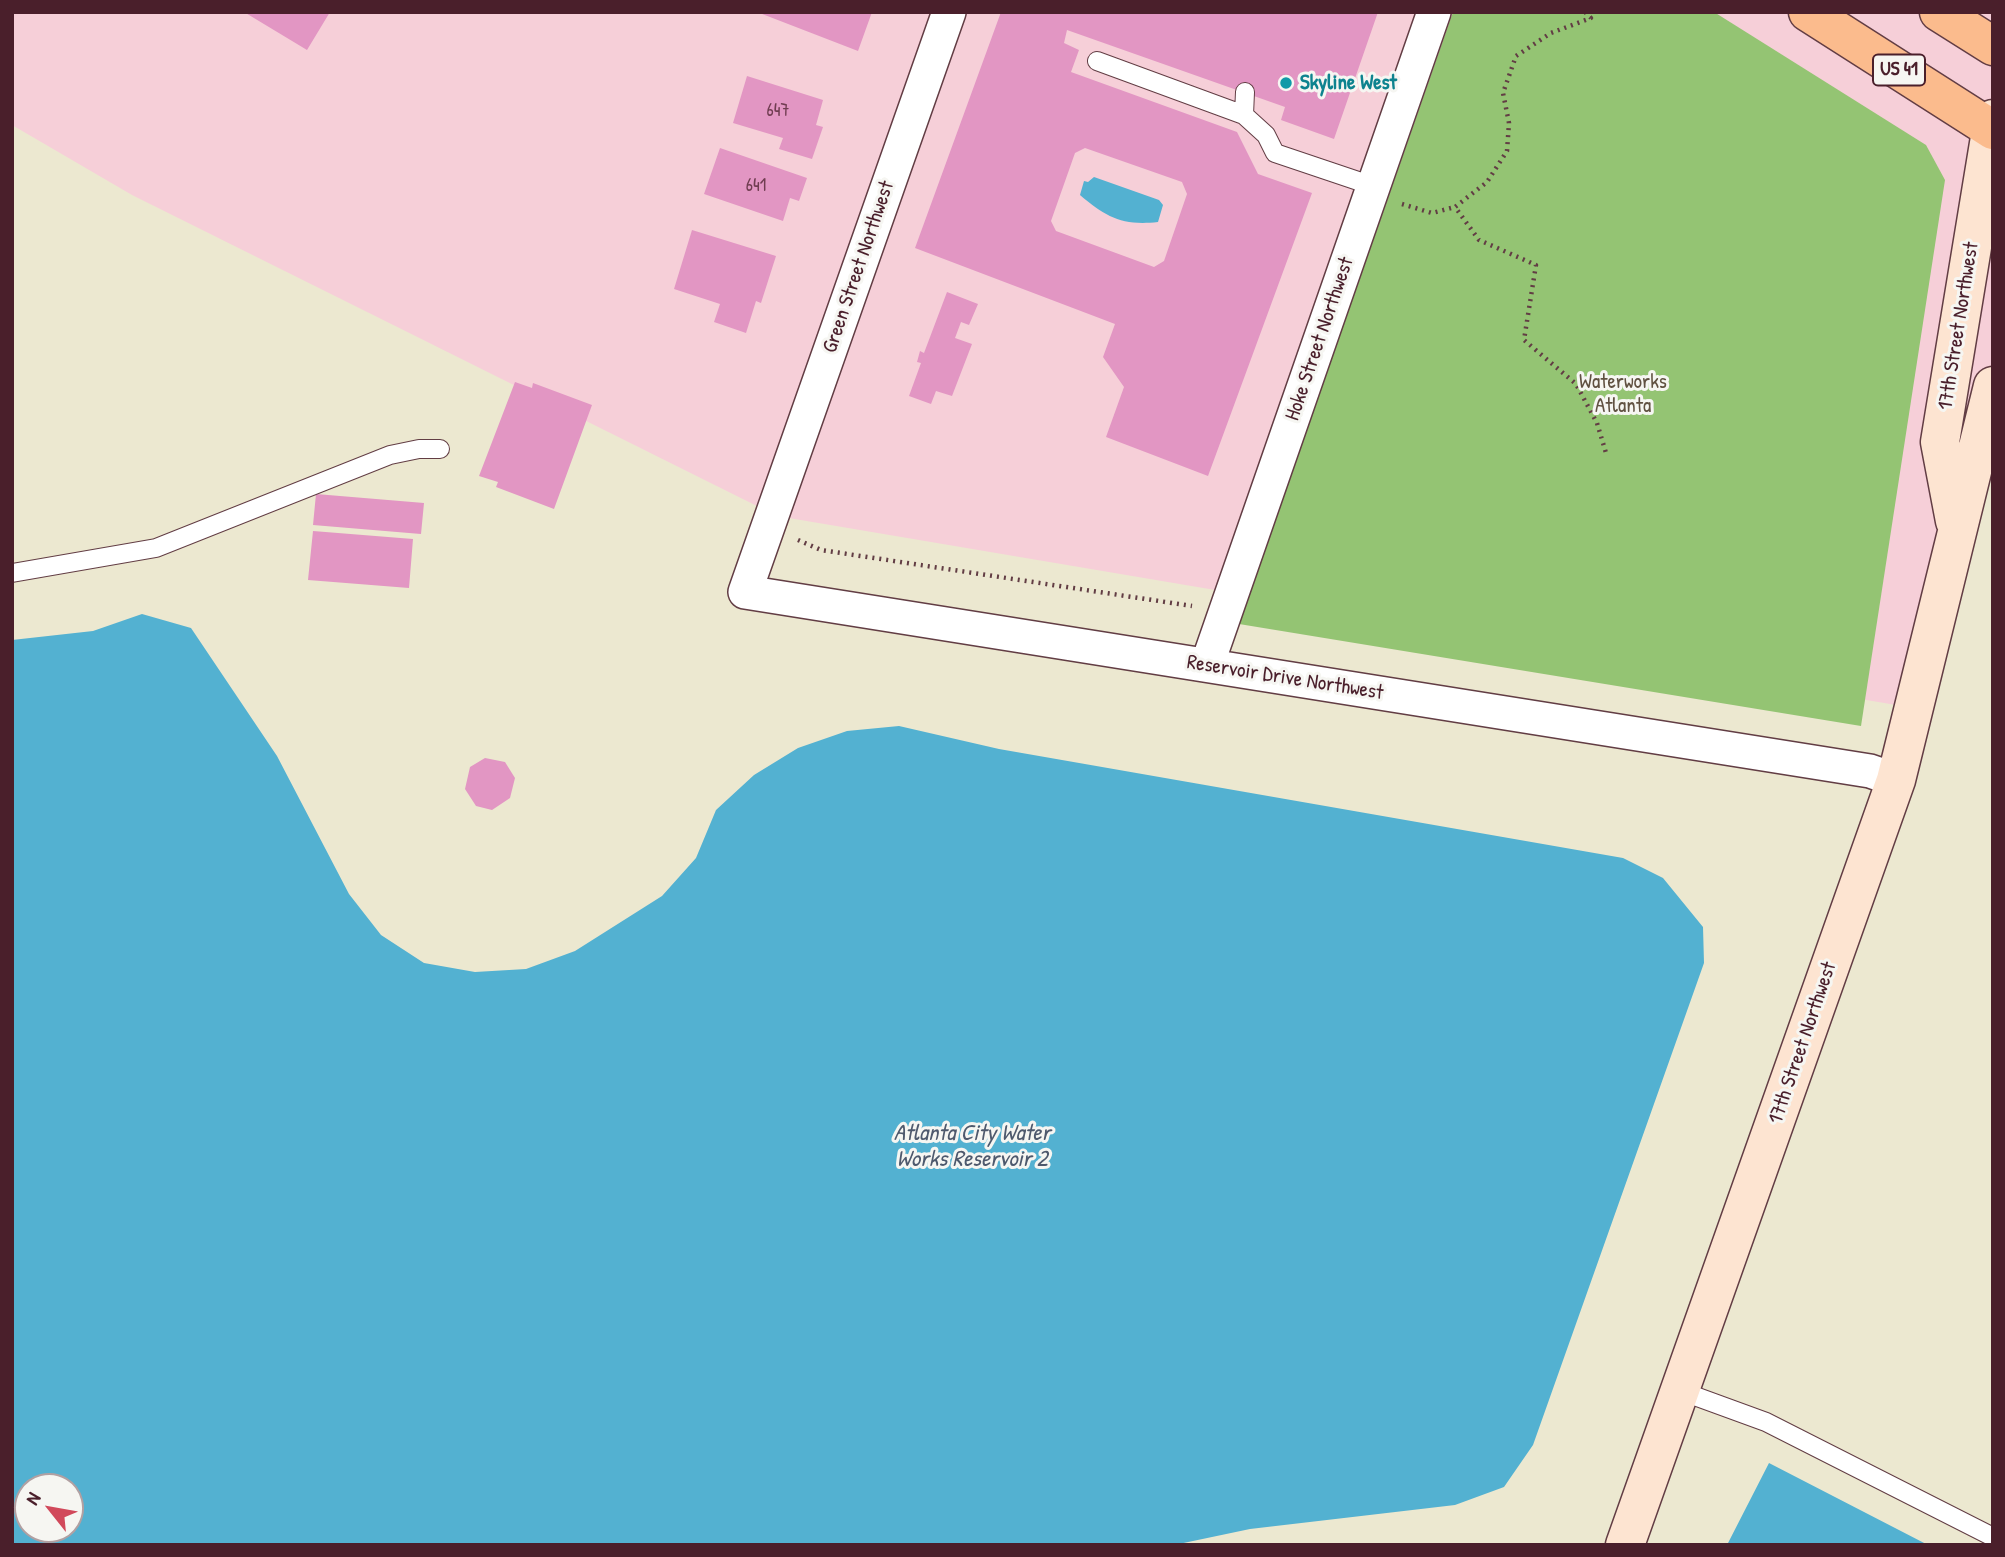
<!DOCTYPE html>
<style>
body{margin:0}
#map{position:relative;width:2005px;height:1557px;overflow:hidden;background:#ece8d0;font-family:"Patrick Hand",sans-serif}
canvas{display:block}
.frame{position:absolute;inset:0;border:14px solid #4a1f2b;pointer-events:none}
.north{position:absolute;left:14px;top:1473px;width:70px;height:70px;box-sizing:border-box;background:#f6f6f2;border:2px solid #b1a0a2;border-radius:50%;rotate:301deg;font-size:19px;font-weight:700;line-height:28px;text-align:center;color:#4a1f2b}
.north::after{content:'';display:block;margin:auto;width:24px;height:32px;background:#d1495b;clip-path:polygon(50% 0,100% 100%,50% 72%,0 100%)}
</style>
<div id="map">
<canvas width="2005" height="1557"></canvas>
<div class="frame"></div>
<div class="north">N</div>
</div>
<script>
const ctx = document.querySelector('canvas').getContext('2d');
ctx.lineJoin = 'round';
function fill(path, color) {
  ctx.fillStyle = color;
  ctx.fill(path, 'evenodd');
}
function stroke(path, color, width, dash) {
  ctx.strokeStyle = color;
  ctx.lineWidth = width;
  ctx.lineCap = dash ? 'butt' : 'round';
  ctx.setLineDash(dash || []);
  ctx.stroke(path);
}
function drawText(font, color, halo, rows, align = 'center') {
  ctx.font = font + ' "Patrick Hand",sans-serif';
  ctx.lineWidth = 6;
  ctx.setLineDash([]);
  ctx.textBaseline = 'middle';
  ctx.strokeStyle = halo;
  ctx.fillStyle = color;
  for (const [text, x, y, turn = 0] of rows) {
    ctx.save();
    ctx.translate(x, y);
    ctx.rotate((+turn || 0) * Math.PI / 180);
    ctx.textAlign = isNaN(turn) ? turn : align;
    if (halo) ctx.strokeText(text, 0, 0);
    ctx.fillText(text, 0, 0);
    ctx.restore();
  }
}
fill(new Path2D(`
 M12,12H1993V421L1896,705L777,516L132,195L12,125Z`), '#f6cfd8');
fill(new Path2D(`
 M1453,12H1714L1926,145L1945,180L1861,726L1239,624Z`), '#94c473');
fill(new Path2D(`
 M1094,177L1159,200L1163,205L1158,222C1122,226 1106,217 1080,195L1084,181L1088,182Z
 M142,614L191,628L277,756L349,894L381,935L424,963L475,972L526,969L575,951L662,896L696,858L716,810L754,775L798,748L847,731L899,726L999,749L1623,858L1663,878L1703,927L1704,963L1533,1445L1504,1487L1455,1505L1250,1529L1174,1545H12V640L93,631ZM28,1487H70V1529H28Z
 M1769,1463L1928,1545H1727Z`), '#53b1d1');
fill(new Path2D(`
 M244,12H330L307,50Z
 M757,12H872L858,51Z
 M1001,12H1378L1334,139L1281,120L1285,107L1067,30L1064,43L1079,50L1071,72L1237,132L1258,174L1312,193L1208,476L1106,437L1124,387L1103,357L1115,324L915,248ZM1085,148L1182,182L1187,194L1164,261L1154,267L1056,231L1051,221L1075,153Z
 M747,76L823,100L816,125L823,127L812,159L779,149L783,138L733,123Z
 M720,148L807,178L799,201L790,198L783,221L704,194Z
 M692,230L776,256L761,303L756,301L746,333L714,322L720,304L674,289Z
 M947,292L978,304L969,325L961,322L955,338L972,344L952,396L936,391L931,404L909,396L921,363L917,362L920,351L924,353Z
 M515,382L532,388L533,383L592,405L554,509L496,487L498,482L479,476Z
 M316,494L424,503L421,534L313,525Z
 M313,531L413,539L409,588L308,580Z
 M485,758L505,762L515,778L510,798L492,810L476,806L465,789L470,767Z`), '#e296c3');
const lane = new Path2D(`
 M1097,61L1244,115L1266,135L1275,153L1373,186
 M1244,115L1245,92
 M12,573L156,548L390,455L419,449H440
 M1681,1391L1766,1422L1993,1537`);
const street = new Path2D(`
 M949,12L745,592L1870,771L1896,780
 M1207,665L1434,12`);
const secondary = new Path2D(`
 M1955,521L1940,442L1993,119
 M1625,1545L1896,780L1993,386`);
const highway = new Path2D(`
 M1808,12L1993,130
 M1939,12L1993,46`);
stroke(lane, '#623d44', 20);
stroke(street, '#623d44', 36);
stroke(secondary, '#623d44', 41);
stroke(highway, '#623d44', 41);
stroke(new Path2D(`
 M1585,12L1591,18L1551,33L1516,56L1503,93L1509,123L1507,151L1487,182L1455,207L1479,240L1536,265L1524,340L1576,384L1597,423L1606,453
 M1402,204L1432,213L1455,207
 M798,540L821,550L1192,606`), '#623d44', 4.5, [2, 5]);
stroke(lane, '#fff', 18);
stroke(street, '#fff', 33);
stroke(secondary, '#fde4d1', 38);
stroke(highway, '#fbbb8d', 38);
for (const [x, y, r, color] of [
 [1286,83,7,"#0f9aa8"]
]) {
  const dot = new Path2D();
  dot.arc(x, y, r, 0, 2 * Math.PI);
  ctx.fillStyle = color;
  ctx.fill(dot);
  stroke(dot, '#f6f6f2', 2.5);
}
drawText('18px', '#703d51', null, [
 ["647",778,111],
 ["641",756,186]
]);
for (const [x, y, w] of [
 [1899,70,52]
]) {
  const box = new Path2D();
  box.roundRect(x - w / 2, y - 15.5, w, 31, 5);
  ctx.fillStyle = '#f6f6f2';
  ctx.fill(box);
  stroke(box, '#4a1f2b', 2);
}
drawText('bold 19px', '#4a1f2b', null, [
 ["US 41",1899,70]
]);
drawText('bold 21px', '#0d838f', '#f6f6f2', [
 ["Skyline West",1300,83]
], 'left');
drawText('21px', '#4a1f2b', '#f6f6f2', [
 ["Green Street Northwest",859,267,-71],
 ["17th Street Northwest",1959,326,-81],
 ["Hoke Street Northwest",1320,339,-71],
 ["Reservoir Drive Northwest",1285,678,9],
 ["17th Street Northwest",1803,1043,-71]
]);
drawText('21px', '#605141', '#f6f6f2', [
 ["Waterworks",1623,382],
 ["Atlanta",1623,406]
]);
drawText('italic 23px', '#4e596d', '#f6f6f2', [
 ["Atlanta City Water",972,1134],
 ["Works Reservoir 2",972,1160]
]);
</script>
